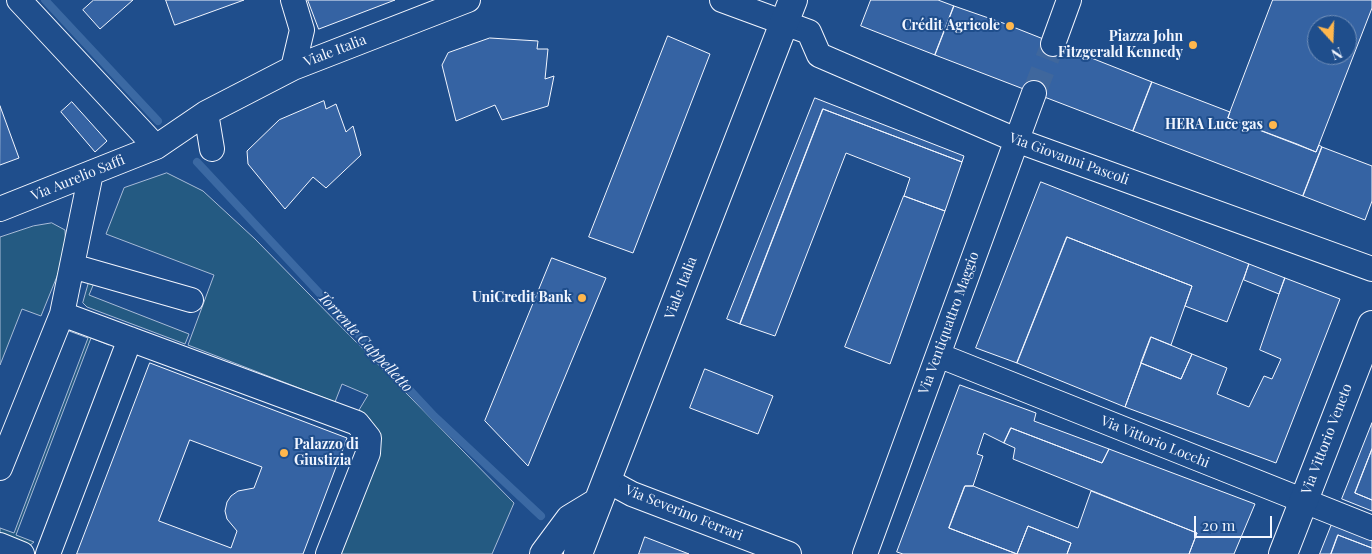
<!DOCTYPE html>
<meta charset="utf-8">
<style>
body{margin:0}
#map{position:relative;width:1372px;height:554px;overflow:hidden;background:#1f4e8c;font-family:"Playfair Display",serif}
canvas{display:block}
.north{position:absolute;left:1307px;top:15px;width:50px;height:50px;box-sizing:border-box;background:#1f4e8c;border:1px solid #7391ba;border-radius:50%;rotate:160deg;font-size:14px;font-weight:700;line-height:20px;text-align:center;color:#f2f6ff}
.north::after{content:'';display:block;margin:auto;width:18px;height:22px;background:#ffb74d;clip-path:polygon(50% 0,100% 100%,50% 72%,0 100%)}
.scale{position:absolute;left:1194px;top:516px;width:78px;height:22px;box-sizing:border-box;border:2px solid #f2f6ff;border-top:0;padding-left:6px;font-size:15px;line-height:18px;white-space:nowrap;color:#f2f6ff;-webkit-text-stroke:4px #1f4e8c;paint-order:stroke}
</style>
<div id="map">
<canvas width="1372" height="554"></canvas>
<div class="north">N</div>
<div class="scale">20 m</div>
</div>
<script>
const ctx = document.querySelector('canvas').getContext('2d');
ctx.lineJoin = 'round';
function fill(path, color) {
  ctx.fillStyle = color;
  ctx.fill(path, 'evenodd');
}
function stroke(path, color, width, dash) {
  ctx.strokeStyle = color;
  ctx.lineWidth = width;
  ctx.lineCap = dash ? 'butt' : 'round';
  ctx.setLineDash(dash || []);
  ctx.stroke(path);
}
function drawText(font, color, halo, rows, align = 'center') {
  ctx.font = font + ' "Playfair Display",serif';
  ctx.lineWidth = 4;
  ctx.setLineDash([]);
  ctx.textBaseline = 'middle';
  ctx.strokeStyle = halo;
  ctx.fillStyle = color;
  for (const [text, x, y, turn = 0] of rows) {
    ctx.save();
    ctx.translate(x, y);
    ctx.rotate((+turn || 0) * Math.PI / 180);
    ctx.textAlign = isNaN(turn) ? turn : align;
    if (halo) ctx.strokeText(text, 0, 0);
    ctx.fillText(text, 0, 0);
    ctx.restore();
  }
}
const green = new Path2D(`
 M167,173L203,191L255,239L514,503L492,554H337L376,456L380,436L369,418L359,410L368,395L342,384L335,402L188,345L214,275L106,234L124,188Z
 M52,223L65,230L66,254L41,316L22,309L0,365V237L33,226Z
 M91,275L97,276L89,295L189,334L185,344L87,307L83,303Z
 M70,327L112,343L109,345L91,338L16,535L34,542L29,546L0,533V528L14,533L88,338L69,331Z`);
fill(green, '#245a82');
stroke(green, '#a8bbd7', 1);
stroke(new Path2D(`
 M45,0L158,121
 M197,162L434,416L541,516`), '#3b69a3', 8);
const building = new Path2D(`
 M94,0H133L100,29L83,10Z
 M166,0H244L175,25Z
 M308,0H395L319,29Z
 M871,0H938L954,6L935,55L861,26Z
 M1273,0H1372V8L1316,152L1228,118ZM1317,25H1347V55H1317Z
 M954,6L1003,23L1152,82L1133,131L935,55Z
 M668,36L710,54L633,253L589,237Z
 M490,38L538,41L537,49H548L545,79L554,76L548,106L502,120L495,105L456,121L442,65L448,53Z
 M1152,82L1230,112L1228,118L1297,144L1316,152L1319,145L1322,147L1303,196L1133,131Z
 M815,98L964,156L962,162L823,109L740,324L727,319Z
 M324,101L326,109L336,104L346,132L353,126L361,155L326,188L313,177L285,209L248,164L247,151L279,120Z
 M72,102L107,141L95,152L61,112Z
 M0,106L19,158L0,165Z
 M823,109L962,162L945,211L904,196L910,178L846,153L775,336L740,324Z
 M1322,147L1372,166V201L1365,220L1303,196Z
 M1041,182L1249,264L1227,322L1185,306L1192,286L1067,237L1017,363L976,348Z
 M904,196L945,211L890,364L845,347Z
 M1067,237L1192,286L1171,345L1151,337L1125,407L1017,363Z
 M552,258L606,278L528,466L485,421Z
 M1249,264L1285,278L1279,294L1244,280Z
 M1285,278L1340,299L1276,463L1125,407L1141,363L1181,379L1192,354L1227,368L1217,394L1249,407L1264,376L1272,379L1281,359L1260,350Z
 M1151,337L1192,354L1181,379L1141,363Z
 M150,363L347,438L303,554H77ZM190,440L262,467L254,488L238,491L231,496L227,502L225,511L227,519L237,531L231,548L159,521Z
 M705,369L773,396L758,434L690,408Z
 M960,385L1036,413L1034,421L1109,449L1102,463L1011,428L1004,443L984,433L977,454L983,456L973,486H965L949,528L1017,554L1028,526L1071,543L1067,554H903L897,552Z
 M1372,423V449L1355,493L1372,500V511L1342,499Z
 M1011,428L1102,463L1109,449L1255,504L1234,554H1189L1197,533L1013,459L1015,448L1004,443Z
 M1372,449V500L1355,493Z
 M965,486H973L1078,528L1091,491L1197,533L1189,554H1067L1071,543L1028,526L1017,554L949,528Z
 M1332,524L1372,539V548L1338,535L1331,554H1320Z
 M1338,535L1372,548V554H1331Z
 M645,537L689,554H639Z`);
fill(building, '#3563a3');
stroke(building, '#f2f6ff', 1);
stroke(new Path2D(`
 M1034,93L1053,44`), '#3f679d', 24, [24, 12]);
const street = new Path2D(`
 M19,0L156,147
 M722,0L809,32L819,55L1016,140L1372,269
 M1053,44L1069,0
 M293,68L302,30L293,0
 M206,113L212,149
 M0,209L156,147L206,113L293,68L468,0
 M72,266L191,300
 M62,314L357,423L369,438L368,453L328,554
 M938,355L1372,528
 M0,468L62,314L91,173
 M608,481L632,494L789,554
 M0,545L22,554
 M48,554L130,339
 M865,554L1034,93`);
const secondary = new Path2D(`
 M1283,554L1372,325`);
const primary = new Path2D(`
 M544,554L570,519L598,502
 M578,554L793,0`);
stroke(street, '#f2f6ff', 26);
stroke(secondary, '#f2f6ff', 30);
stroke(primary, '#f2f6ff', 30);
stroke(street, '#1f4e8c', 24);
stroke(secondary, '#1f4e8c', 28);
stroke(primary, '#1f4e8c', 28);
for (const [x, y, r, color] of [
 [1010,26,5,"#ffb74d"],
 [1193,45,5,"#ffb74d"],
 [1273,125,5,"#ffb74d"],
 [582,298,5,"#ffb74d"],
 [284,453,5,"#ffb74d"]
]) {
  const dot = new Path2D();
  dot.arc(x, y, r, 0, 2 * Math.PI);
  ctx.fillStyle = color;
  ctx.fill(dot);
  stroke(dot, '#1f4e8c', 2);
}
drawText('bold 14px', '#f2f6ff', '#1f4e8c', [
 ["Crédit Agricole",1000,26],
 ["Piazza John",1183,37],
 ["Fitzgerald Kennedy",1183,53],
 ["HERA Luce gas",1263,125],
 ["UniCredit Bank",572,298],
 ["Palazzo di",294,445,"left"],
 ["Giustizia",294,461,"left"]
], 'right');
drawText('14px', '#f2f6ff', '#1f4e8c', [
 ["Viale Italia",335,51,-21],
 ["Via Giovanni Pascoli",1069,159,20],
 ["Via Aurelio Saffi",78,178,-22],
 ["Viale Italia",681,288,-69],
 ["Via Ventiquattro Maggio",949,323,-70],
 ["Via Vittorio Veneto",1327,439,-69],
 ["Via Vittorio Locchi",1155,442,22],
 ["Via Severino Ferrari",684,513,22]
]);
drawText('italic 15px', '#f2f6ff', '#1f4e8c', [
 ["Torrente Cappelletto",365,342,47]
]);
</script>
